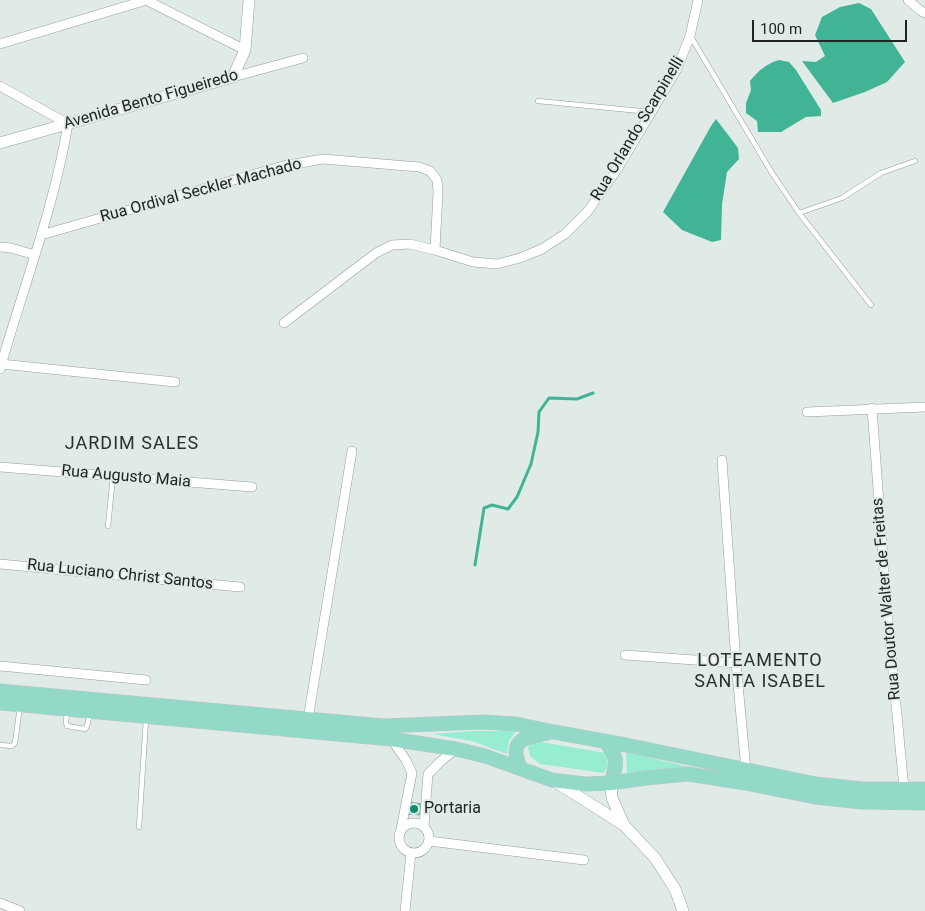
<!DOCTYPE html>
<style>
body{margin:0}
#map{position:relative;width:925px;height:911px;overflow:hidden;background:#e0ebe7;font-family:Roboto,sans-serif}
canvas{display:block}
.scale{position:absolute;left:752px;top:20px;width:155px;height:22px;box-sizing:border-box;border:2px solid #202422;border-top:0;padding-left:6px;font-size:15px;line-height:18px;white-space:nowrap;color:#202422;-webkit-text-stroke:4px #e0ebe7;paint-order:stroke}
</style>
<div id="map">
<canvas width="925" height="911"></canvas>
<div class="scale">100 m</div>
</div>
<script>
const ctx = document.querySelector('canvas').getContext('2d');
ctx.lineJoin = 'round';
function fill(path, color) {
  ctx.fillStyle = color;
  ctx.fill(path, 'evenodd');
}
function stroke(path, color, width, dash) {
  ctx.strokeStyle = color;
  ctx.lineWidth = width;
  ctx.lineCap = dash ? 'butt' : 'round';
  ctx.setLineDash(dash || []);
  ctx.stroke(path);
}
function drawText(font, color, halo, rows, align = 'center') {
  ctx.font = font + ' Roboto,sans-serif';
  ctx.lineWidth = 4;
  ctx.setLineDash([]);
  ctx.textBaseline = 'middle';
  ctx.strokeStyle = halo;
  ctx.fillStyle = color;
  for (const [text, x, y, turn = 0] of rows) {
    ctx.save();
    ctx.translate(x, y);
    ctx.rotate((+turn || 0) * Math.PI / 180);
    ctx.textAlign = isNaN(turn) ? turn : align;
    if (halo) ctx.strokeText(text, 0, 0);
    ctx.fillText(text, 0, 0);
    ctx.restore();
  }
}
fill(new Path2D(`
 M472,731H516L509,741L507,754L472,741L432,734Z
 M533,742H541L606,753L608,765L604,773L540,764L530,756L528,747Z
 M626,752L689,767L627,773Z`), '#97edd2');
fill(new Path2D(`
 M859,3L871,9L905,62L887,82L865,92L833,103L802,61L816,62L825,56L815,35L822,17L840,7Z
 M779,60L789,62L796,70L821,110V116L806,117L781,132H758L757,121L746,113V103L751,90L750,81C759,70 766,64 779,60Z
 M716,119L738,148L739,159L727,172L722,204L721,240L712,242L682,230L663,212L711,126Z`), '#41b496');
stroke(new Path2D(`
 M475,565L484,508L492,505L508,509L517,497L531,464L538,432L539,412L549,398L577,399L593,393`), '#41b496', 3);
const building = new Path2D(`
 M407,802L423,804L422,815L406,814Z`);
fill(building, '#68d7b8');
stroke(building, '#8e9894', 1);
const service = new Path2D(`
 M691,37L772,173L799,213L871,305
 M538,101L651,112
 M799,213L842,198L881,173L915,161
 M108,526L113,476
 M67,710L66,723L67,726L85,729L87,726L90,714
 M0,745L12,746L15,743L20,706
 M139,827L146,720`);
const minor = new Path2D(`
 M146,0L245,50
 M908,0L921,11L925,13
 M0,44L147,0
 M233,77L303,58
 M0,86L68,124C54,208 23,288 0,369
 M41,235L283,166L323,159L419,167L430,171L437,180L438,192L435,250
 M0,247L11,248L35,255
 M284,323L376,253L392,245L410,244L435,250L473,262L497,264L520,258L542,249L565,234L588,211L618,168L677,69L690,36L698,0
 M1,364L175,382
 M872,408L886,598L904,789
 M807,412L925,407
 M722,460L736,663L746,770
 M0,467L252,487
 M0,564L240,587
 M625,655L736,663
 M0,666L146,680
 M308,719L352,451
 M391,739L406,760L412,773L401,829
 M399 838a15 15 0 1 1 30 0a15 15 0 1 1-30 0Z
 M424,826L428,774L441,761L456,749
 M429,841L584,860
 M0,903L20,911
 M405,911L411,853`);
const tertiary = new Path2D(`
 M0,143L233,77L245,50L249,0
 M554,781L624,825L655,858L675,889L683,911
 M611,783L612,798L624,825`);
const primary = new Path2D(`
 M0,691L384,726L483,722L516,724L554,732L626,745L816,784L862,789H925
 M0,703L391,739L456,749L485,756L552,780L585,784L611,783L646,778L688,774L745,783L815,797L861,802L925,803
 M605,741C619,760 617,761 611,783
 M521,769C507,740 524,737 548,733`);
stroke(service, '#939d9a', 5.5);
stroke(minor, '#939d9a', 10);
stroke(tertiary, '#939d9a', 12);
stroke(primary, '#c5c6c6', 15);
stroke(service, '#fff', 4.5);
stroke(minor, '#fff', 9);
stroke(tertiary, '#fff', 11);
stroke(primary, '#92dac7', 14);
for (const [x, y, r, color] of [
 [414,809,5,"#0c8c71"]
]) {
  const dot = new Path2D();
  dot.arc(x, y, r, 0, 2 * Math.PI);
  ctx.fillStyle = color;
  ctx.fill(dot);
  stroke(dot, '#e0ebe7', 2);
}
drawText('16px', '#202422', '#e0ebe7', [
 ["Avenida Bento Figueiredo",151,100,-16],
 ["Rua Orlando Scarpinelli",638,129,-59],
 ["Rua Ordival Seckler Machado",201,191,-15],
 ["Rua Augusto Maia",126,477,5],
 ["Rua Luciano Christ Santos",120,575,6],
 ["Rua Doutor Walter de Freitas",887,599,-95]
]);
drawText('16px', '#202422', '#e0ebe7', [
 ["Portaria",424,809]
], 'left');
ctx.letterSpacing = '1px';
drawText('18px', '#28302d', '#e0ebe7', [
 ["JARDIM SALES",132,444],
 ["LOTEAMENTO",760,661],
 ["SANTA ISABEL",760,682]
]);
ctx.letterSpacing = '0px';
</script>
